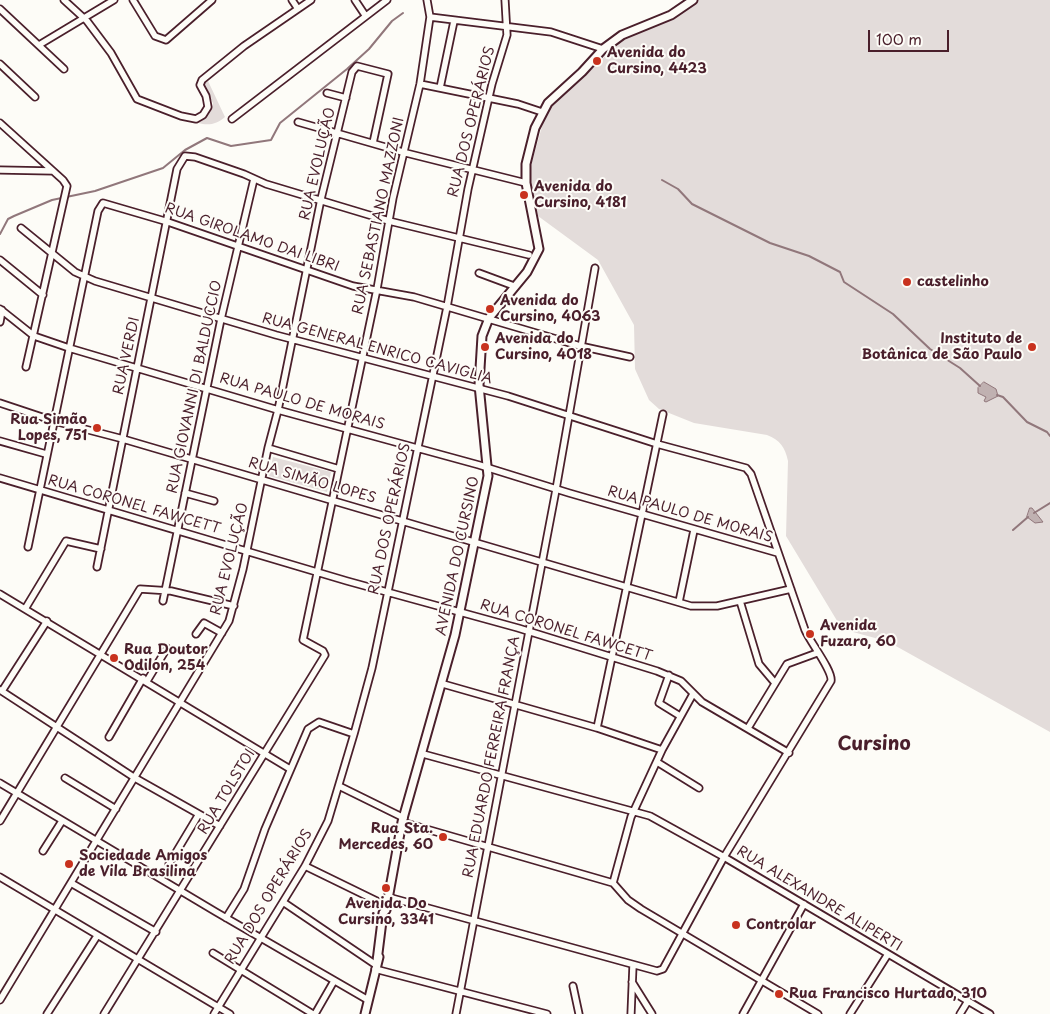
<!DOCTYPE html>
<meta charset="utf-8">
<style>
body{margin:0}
#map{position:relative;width:1050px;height:1014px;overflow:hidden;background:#fdfcf7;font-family:"Playpen Sans",sans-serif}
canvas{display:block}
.scale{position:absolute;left:868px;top:30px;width:81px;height:22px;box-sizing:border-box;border:2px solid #4a1f2b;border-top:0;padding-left:6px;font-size:15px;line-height:18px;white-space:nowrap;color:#4a1f2b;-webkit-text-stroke:4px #fdfcf7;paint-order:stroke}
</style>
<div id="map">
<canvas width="1050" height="1014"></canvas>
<div class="scale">100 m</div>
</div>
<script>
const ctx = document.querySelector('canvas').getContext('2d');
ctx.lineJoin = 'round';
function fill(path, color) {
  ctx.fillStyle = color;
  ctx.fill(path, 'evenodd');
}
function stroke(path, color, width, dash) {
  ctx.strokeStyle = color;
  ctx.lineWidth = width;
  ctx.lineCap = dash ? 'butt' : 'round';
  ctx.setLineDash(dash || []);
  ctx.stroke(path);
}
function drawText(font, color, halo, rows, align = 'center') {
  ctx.font = font + ' "Playpen Sans",sans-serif';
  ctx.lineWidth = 4;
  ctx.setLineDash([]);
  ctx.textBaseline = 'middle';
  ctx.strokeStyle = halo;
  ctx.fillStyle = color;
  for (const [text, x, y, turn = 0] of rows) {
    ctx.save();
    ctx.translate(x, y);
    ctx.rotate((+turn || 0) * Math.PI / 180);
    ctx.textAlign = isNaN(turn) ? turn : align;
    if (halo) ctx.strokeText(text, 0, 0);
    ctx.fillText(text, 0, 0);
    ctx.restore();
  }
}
fill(new Path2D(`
 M699,0H1050V732L894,645L875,638L842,629L786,536L788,461C785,447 780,440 767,435L694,423L659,409L649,400L635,369L634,325L598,260L538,216L531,183V165L545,116L554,101L578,83L622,39L678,16Z
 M208,81L225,117C217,124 209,126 198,123C208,118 211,114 213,103L202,84Z
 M273,457L331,472L327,492L269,476Z`), '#e3dcda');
const water = new Path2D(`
 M984,382L996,389L998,396L986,402L984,401L986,397L978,393V388Z
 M1030,508H1032L1043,522L1035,523L1027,517Z`);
fill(water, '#c0b1b1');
stroke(water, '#91777b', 1);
stroke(new Path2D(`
 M662,180L678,189L692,204L770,243L809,256L840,272L844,282L893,314L930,349L960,368L980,386
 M0,234L8,219L14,216L52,200L95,191L163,168L185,150L207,138L231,146L271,140L280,123L347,69L369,49L392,21L403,13
 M997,395L1003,397L1027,422L1047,432L1050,436
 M1034,513L1050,503
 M1013,530L1028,517`), '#91777b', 2);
const minor = new Path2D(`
 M64,0L87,21L111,53L137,99L181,116L196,119L203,115L208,107L206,96L200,85L202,80L244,46L311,0
 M133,0L155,36L166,40L212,0
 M292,0L298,9
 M355,0L365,15
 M0,9L64,69
 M430,17L551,32L603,49
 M39,45L114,0
 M0,64L35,97
 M420,84L518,104L542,112
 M440,88L454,21
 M327,93L346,98
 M232,119L387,0
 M298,122L406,153L526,183
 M0,123L63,180L67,186L26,367
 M0,170L53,171
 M21,228L75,272L95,281L276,335L508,396L657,444L746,468L751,474L805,630C810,642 833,671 831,681L724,857L663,969L657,971L388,897
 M0,260L43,295
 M479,273L514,286
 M0,309L34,336L69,348L278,410L479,465L569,493L778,553
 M0,322L2,310
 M0,403L54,421L123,439L691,606H717L791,589
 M0,441L46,454
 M268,448L339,469
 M0,478L347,581L518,628L657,671L681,681L702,702L789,753
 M185,493L214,501
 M28,547L98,211L103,203L168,222L353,286L414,297L580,346L630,357
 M97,567L177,169L185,156L195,157L244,174L266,184L389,221L529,255
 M0,594L290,769
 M163,601L221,319L254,179
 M740,601L759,664L775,683
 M679,602L694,530
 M25,609L66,541L101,549
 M196,634L204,623L222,633
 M669,675L659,703L680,716
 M147,681L167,648
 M443,684L597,728L662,750
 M0,690L135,778L220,826
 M2,691L47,621
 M597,728L663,414
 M748,728L787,664L817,653
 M109,737L143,678
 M423,754L650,816L724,857L990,1014
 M657,762L699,788
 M65,778L116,809
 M0,783L216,912L368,1000
 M339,786L404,818
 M0,821L140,589L171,591L234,606
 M402,822L613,883
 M43,851L62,821
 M169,864L199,814
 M305,866L387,906
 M0,877L230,1014
 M71,883L156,932
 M613,883L628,900L641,909L818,1014
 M613,883L631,817L662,750L693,694
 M283,902L376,965
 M226,918L244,889L265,829L308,729L319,722L354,734
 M213,953L313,1014
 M375,969L547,1014
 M632,982L652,1014
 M573,986L579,1014
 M0,1000L229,621L243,569L268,448L278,410L321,199L352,72L357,66L388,74L373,143
 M47,1014L97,936
 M104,1014L325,655L323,651L303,640L377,289L393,198L420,84L430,17L427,0
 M214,1014L305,866L328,821L354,734L372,668L395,558L447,307L468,189L492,84L507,35L505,0
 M315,1014L334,981
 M456,1014L555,495L595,268
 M631,1014L633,965
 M743,1014L804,904
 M850,1014L888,954
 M960,1014L968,1001`);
const major = new Path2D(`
 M377,961L383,913L386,910L402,822L455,635L488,476L479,385L482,336L489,318L527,272L539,249L526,183V164L535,128L548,103L582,72L603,49L622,35L671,15L693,0
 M365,1014L379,957`);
stroke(minor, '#4a1f2b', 9);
stroke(major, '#4a1f2b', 11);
stroke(minor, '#fdfcf7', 5.5);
stroke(major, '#fdfcf7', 7);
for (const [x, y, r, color] of [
 [597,61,5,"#c8321e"],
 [524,195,5,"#c8321e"],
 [907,282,5,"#c8321e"],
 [490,309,5,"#c8321e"],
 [485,347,5,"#c8321e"],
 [1032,347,5,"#c8321e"],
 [97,428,5,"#c8321e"],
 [810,634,5,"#c8321e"],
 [114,658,5,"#c8321e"],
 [443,837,5,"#c8321e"],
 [69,864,5,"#c8321e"],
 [386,888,5,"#c8321e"],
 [736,925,5,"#c8321e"],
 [779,994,5,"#c8321e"]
]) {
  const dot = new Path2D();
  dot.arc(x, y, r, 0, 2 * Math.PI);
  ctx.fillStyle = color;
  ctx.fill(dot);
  stroke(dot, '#fdfcf7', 2);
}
drawText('bold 14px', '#4a1f2b', '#fdfcf7', [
 ["Avenida do",607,53],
 ["Cursino, 4423",607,69],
 ["Avenida do",534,187],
 ["Cursino, 4181",534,203],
 ["castelinho",917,282],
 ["Avenida do",500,301],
 ["Cursino, 4063",500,317],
 ["Avenida do",495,339],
 ["Cursino, 4018",495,355],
 ["Instituto de",1022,339,"right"],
 ["Botânica de São Paulo",1022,355,"right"],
 ["Rua Simão",87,420,"right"],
 ["Lopes, 751",87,436,"right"],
 ["Avenida",820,626],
 ["Fuzaro, 60",820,642],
 ["Rua Doutor",124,650],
 ["Odilon, 254",124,666],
 ["Rua Sta.",433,829,"right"],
 ["Mercedes, 60",433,845,"right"],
 ["Sociedade Amigos",79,856],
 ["de Vila Brasilina",79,872],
 ["Avenida Do",386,904,"center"],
 ["Cursino, 3341",386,920,"center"],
 ["Controlar",746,925],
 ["Rua Francisco Hurtado, 310",789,994]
], 'left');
drawText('14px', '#4a1f2b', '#fdfcf7', [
 ["RUA DOS OPERÁRIOS",472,122,-76],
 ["RUA EVOLUÇÃO",318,164,-77],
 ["RUA SEBASTIANO MAZZONI",379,216,-78],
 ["RUA GIROLAMO DAI LIBRI",252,238,19],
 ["RUA GENERAL ENRICO CAVIGLIA",377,349,15],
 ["RUA VERDI",127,356,-78],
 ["RUA GIOVANNI DI BALDUCCIO",195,387,-78],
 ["RUA PAULO DE MORAIS",302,402,16],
 ["RUA SIMÃO LOPES",312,481,16],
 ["RUA CORONEL FAWCETT",134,505,16],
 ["RUA PAULO DE MORAIS",690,515,16],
 ["RUA DOS OPERÁRIOS",390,519,-78],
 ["AVENIDA DO CURSINO",458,556,-78],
 ["RUA EVOLUÇÃO",230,559,-76],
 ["RUA CORONEL FAWCETT",566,631,17],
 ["RUA EDUARDO FERREIRA FRANÇA",492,757,-79],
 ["RUA TOLSTOI",227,792,-59],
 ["RUA DOS OPERÁRIOS",269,897,-59],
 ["RUA ALEXANDRE ALIPERTI",819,899,31]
]);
drawText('bold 19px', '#4a1f2b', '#fdfcf7', [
 ["Cursino",874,745]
]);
</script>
